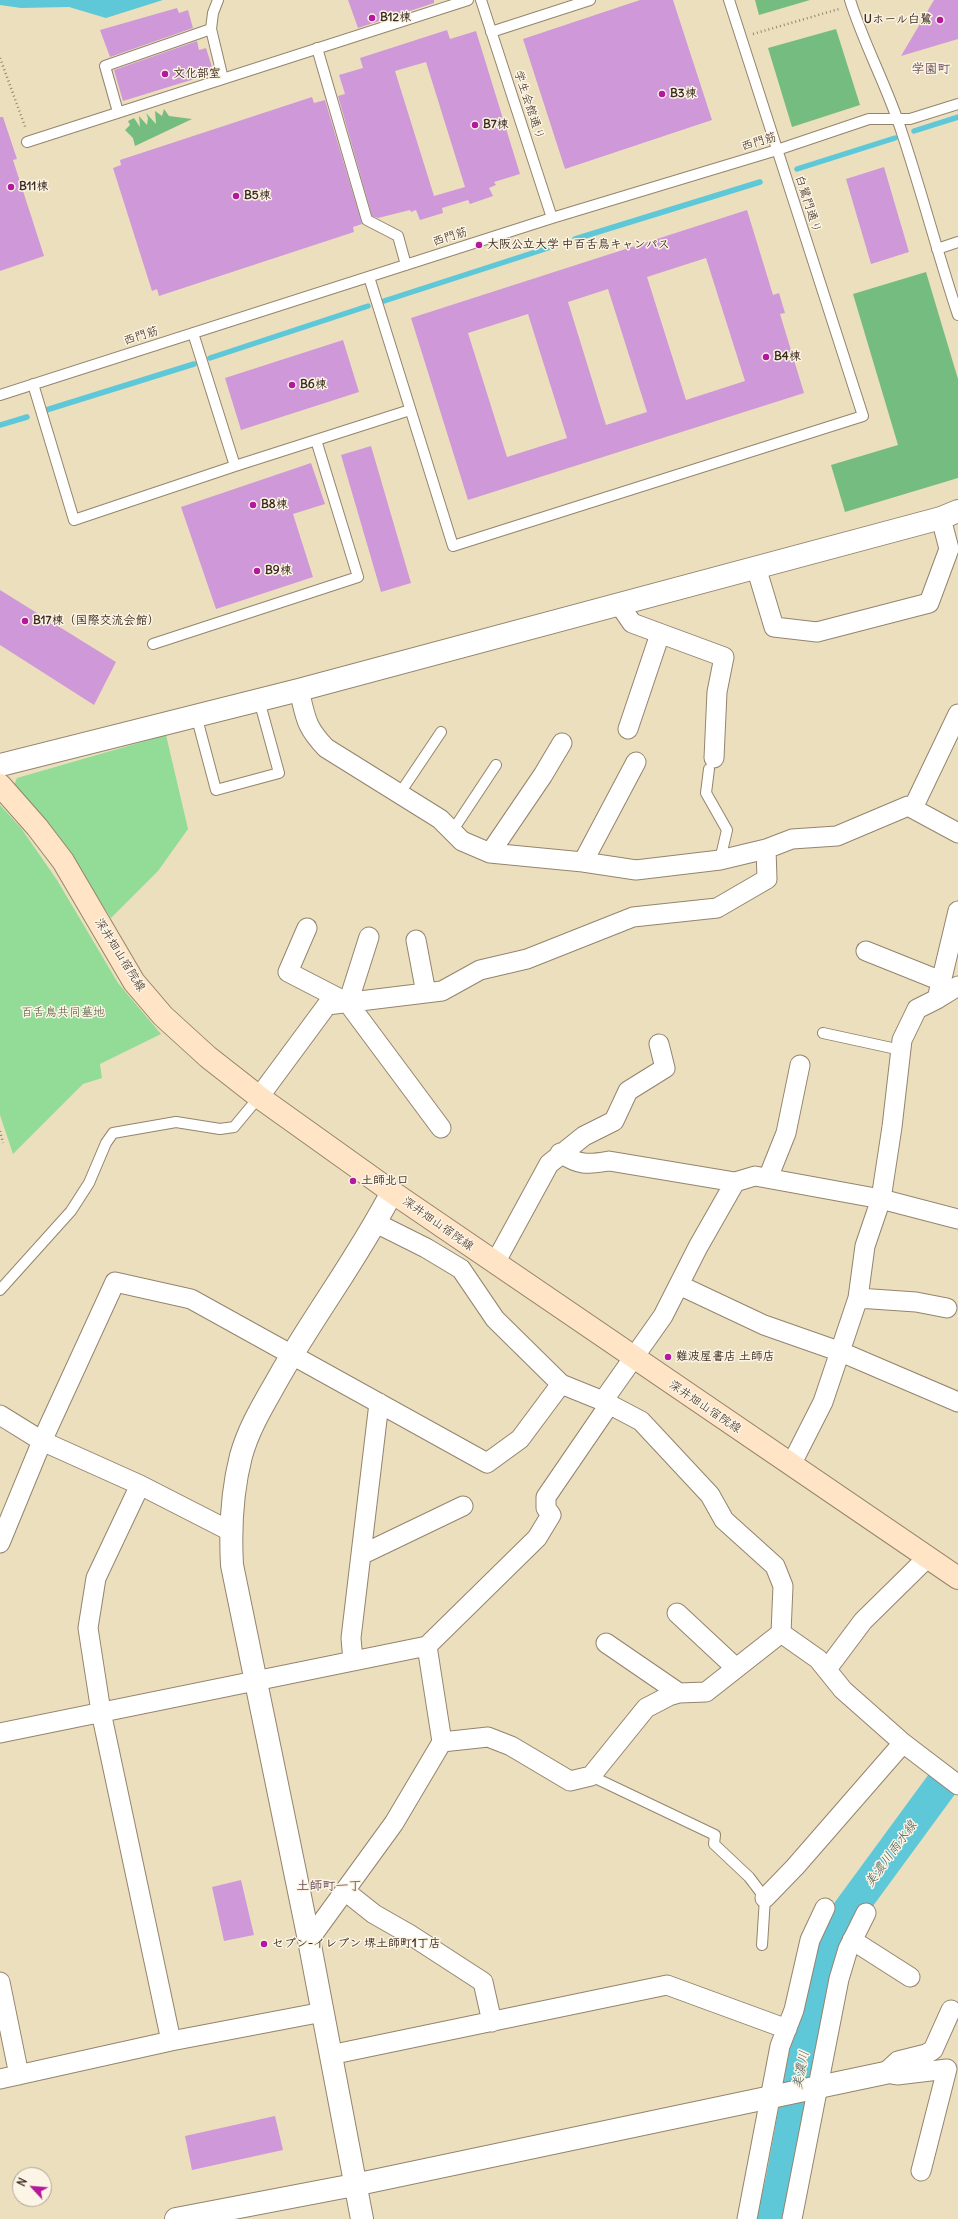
<!DOCTYPE html>
<meta charset="utf-8">
<style>
body{margin:0}
#map{position:relative;width:958px;height:2219px;overflow:hidden;background:#ecdfbd;font-family:Delius,sans-serif}
canvas{display:block}
.north{position:absolute;left:12px;top:2167px;width:40px;height:40px;box-sizing:border-box;background:#fcf5e5;border:1px solid #afa495;border-radius:50%;rotate:296deg;font-size:11px;font-weight:700;line-height:16px;text-align:center;color:#3b2a1e}
.north::after{content:'';display:block;margin:auto;width:14px;height:18px;background:#b5179e;clip-path:polygon(50% 0,100% 100%,50% 72%,0 100%)}
</style>
<div id="map">
<canvas width="958" height="2219"></canvas>
<div class="north">N</div>
</div>
<script>
const ctx = document.querySelector('canvas').getContext('2d');
ctx.lineJoin = 'round';
function fill(path, color) {
  ctx.fillStyle = color;
  ctx.fill(path, 'evenodd');
}
function stroke(path, color, width, dash) {
  ctx.strokeStyle = color;
  ctx.lineWidth = width;
  ctx.lineCap = dash ? 'butt' : 'round';
  ctx.setLineDash(dash || []);
  ctx.stroke(path);
}
function drawText(font, color, halo, rows, align = 'center') {
  ctx.font = font + ' Delius,"Klee One",sans-serif';
  ctx.lineWidth = 3;
  ctx.setLineDash([]);
  ctx.textBaseline = 'middle';
  ctx.strokeStyle = halo;
  ctx.fillStyle = color;
  for (const [text, x, y, turn = 0] of rows) {
    ctx.save();
    ctx.translate(x, y);
    ctx.rotate((+turn || 0) * Math.PI / 180);
    ctx.textAlign = isNaN(turn) ? turn : align;
    if (halo) ctx.strokeText(text, 0, 0);
    ctx.fillText(text, 0, 0);
    ctx.restore();
  }
}
fill(new Path2D(`
 M166,735L188,829L158,871L111,918L55,832L14,785L17,778Z
 M0,805L21,828L57,880L118,983L161,1034L100,1064L102,1078L83,1084L13,1154L0,1115Z`), '#92dc97');
fill(new Path2D(`
 M755,0H810L759,15Z
 M836,29L860,105L792,127L768,48Z
 M164,109L169,116L192,119L135,146L133,138L125,130L130,125L128,121L134,118L140,127L139,116L147,125L148,118L146,113L156,124L155,111L162,116Z
 M926,272L958,379V478L845,512L831,465L898,445L853,294Z`), '#75bc80');
fill(new Path2D(`
 M0,0H163L106,18L69,7L21,8L0,5Z`), '#5ec8d8');
stroke(new Path2D(`
 M914,131L958,117
 M797,169L895,138
 M575,239L760,182
 M384,301L548,248
 M210,358L368,306
 M43,411L194,364
 M0,425L27,417`), '#5ec8d8', 5.5);
stroke(new Path2D(`
 M773,2219L782,2181L822,1964L832,1938L843,1919L942,1784`), '#5ec8d8', 33);
fill(new Path2D(`
 M348,0H434V3L358,28Z
 M640,0H673L712,120L565,169L523,39Z
 M934,0H958V39L901,56Z
 M177,8L179,13L188,10L193,28L110,57L100,30Z
 M447,30L450,39L476,31L520,174L494,182L496,185L489,188L493,196L470,204L468,200L442,208L443,213L420,220L416,210L411,212L410,210L378,218L372,216L338,96L345,94L339,75L363,68L360,58ZM426,62L465,187L434,196L395,71Z
 M197,41L199,50L206,48L214,73L123,101L114,70Z
 M312,97L314,103L325,100L362,224L353,227L354,232L159,296L157,289L152,291L113,168L121,165L120,160Z
 M0,117H3L17,159L13,160L44,256L0,271Z
 M884,167L909,252L871,264L846,179Z
 M747,210L773,295L779,293L785,313L780,314L804,393L468,500L411,318ZM706,258L745,381L686,400L647,277ZM608,289L647,412L606,425L568,302ZM528,314L567,438L507,457L468,333Z
 M343,340L359,392L241,430L225,378Z
 M371,446L411,583L381,592L341,455Z
 M311,463L325,504L293,514L313,577L216,609L181,507Z
 M0,590L116,662L94,705L0,645Z
 M241,1880L254,1935L224,1941L212,1887Z
 M275,2116L283,2150L192,2170L185,2136Z`), '#cf99d9');
const service = new Path2D(`
 M481,0L552,218
 M850,0C864,45 888,88 902,133C922,193 938,255 958,315
 M211,29L213,13L218,0
 M491,32L590,0
 M317,48L367,220L398,236L406,265
 M118,112L105,66L211,29L223,79
 M27,142L468,0
 M937,249L958,242
 M369,277L453,546L863,416L729,0
 M193,333L235,466
 M33,384L74,520L235,466L410,410
 M0,395L552,218L777,150L869,119H910L958,104
 M153,644L358,577L316,440
 M196,715L216,790L279,773L259,700
 M709,769L706,793L727,830L720,860
 M400,793L441,732
 M453,830L496,765
 M823,1033L901,1050
 M0,1290L71,1211L89,1183L106,1143L113,1133L176,1122L220,1129L234,1127L259,1097
 M591,1776L715,1835L714,1844L749,1877L765,1898L762,1945`);
const minor = new Path2D(`
 M756,567L774,627L817,632L929,603L949,549L941,518
 M619,604L632,623L724,657L717,692L714,758
 M299,690C306,718 305,726 326,748L440,819L462,841L490,853L583,862L636,870L720,860L766,849L792,839L837,836L908,806L958,833
 M628,729L660,634
 M913,808L958,714
 M490,853L543,775L562,743
 M583,862L636,762
 M307,928L288,972L348,1003L441,1128
 M416,940L426,993
 M866,951L941,981
 M937,999L958,986
 M348,1003L369,937
 M259,1097L327,1005L442,991L480,970L527,959L633,917L717,908L767,879L766,849
 M560,1153C579,1165 587,1165 609,1161L735,1182
 M768,1178L786,1133L800,1065
 M376,1223L426,1248L461,1269L495,1319L561,1384
 M495,1263L549,1164L584,1136L614,1121L628,1091L665,1068L659,1044
 M679,1285L764,1325L841,1352L958,1402
 M858,1298L916,1302L947,1308
 M603,1401L663,1316L698,1247L735,1182L755,1176L881,1199L958,1219
 M0,1415L42,1441L140,1485L230,1531
 M791,1465L823,1402L858,1298L865,1246L881,1199L892,1127L902,1040L917,1009L937,999L958,911
 M140,1485L96,1578L88,1628L101,1712L171,2041
 M0,1543L42,1441L115,1282L191,1299L487,1463L520,1439L561,1384L603,1401L641,1421L710,1495L724,1520L775,1566L783,1586L781,1633L706,1692L679,1693L669,1696L646,1708L591,1776L570,1781L511,1746L488,1737L442,1742
 M361,1555L463,1506
 M677,1613L736,1668
 M781,1633L818,1659L843,1690L903,1743L958,1785
 M606,1643L679,1693
 M353,1661L351,1638L379,1403
 M827,1669L863,1621L927,1558
 M0,1733L427,1646L537,1538L551,1515L546,1508V1497L609,1405
 M345,1891L374,1914L409,1934L483,1982L492,2022
 M765,1898L795,1867L903,1743
 M309,1940L394,1823L442,1742L427,1646
 M852,1940L910,1977
 M0,1982L19,2075
 M330,2055L667,1985L787,2029
 M885,2073L897,2075L947,2069L921,2171
 M885,2073L898,2061L926,2054L933,2050L951,2010
 M0,2079L171,2041L323,2012
 M747,2219L780,2046L794,2010L810,1940L825,1908
 M792,2219L839,1979L848,1949L866,1913`);
const tertiary = new Path2D(`
 M0,765L299,690L941,518L958,511
 M176,2219L354,2185L885,2073
 M362,2219L309,1940L232,1565C230,1528 232,1491 241,1456C249,1427 265,1402 279,1377C315,1314 359,1256 392,1192`);
const secondary = new Path2D(`
 M0,785L37,827L63,861L134,982L163,1016L208,1057L259,1097L392,1192L958,1578`);
stroke(service, '#94846e', 12);
stroke(minor, '#94846e', 21);
stroke(tertiary, '#94846e', 24);
stroke(secondary, '#94846e', 24);
stroke(new Path2D(`
 M753,34L839,9
 M0,58L26,129
 M0,1131L3,1143`), '#94846e', 2.5, [1, 3]);
stroke(service, '#fff', 10);
stroke(minor, '#fff', 19);
stroke(tertiary, '#fff', 22);
stroke(secondary, '#ffe4c6', 22);
for (const [x, y, r, color] of [
 [372,18,4,"#b5179e"],
 [940,20,4,"#b5179e"],
 [165,74,4,"#b5179e"],
 [662,94,4,"#b5179e"],
 [475,125,4,"#b5179e"],
 [11,187,4,"#b5179e"],
 [236,196,4,"#b5179e"],
 [479,245,4,"#b5179e"],
 [766,357,4,"#b5179e"],
 [292,385,4,"#b5179e"],
 [253,505,4,"#b5179e"],
 [257,571,4,"#b5179e"],
 [25,621,4,"#b5179e"],
 [353,1181,4,"#b5179e"],
 [668,1357,4,"#b5179e"],
 [264,1944,4,"#b5179e"]
]) {
  const dot = new Path2D();
  dot.arc(x, y, r, 0, 2 * Math.PI);
  ctx.fillStyle = color;
  ctx.fill(dot);
  stroke(dot, '#fcf5e5', 1.5);
}
drawText('bold 12px', '#3b2a1e', '#fcf5e5', [
 ["B12棟",380,18],
 ["Uホール白鷺",932,20,"right"],
 ["文化部室",173,74],
 ["B3棟",670,94],
 ["B7棟",483,125],
 ["B11棟",19,187],
 ["B5棟",244,196],
 ["大阪公立大学 中百舌鳥キャンパス",487,245],
 ["B4棟",774,357],
 ["B6棟",300,385],
 ["B8棟",261,505],
 ["B9棟",265,571],
 ["B17棟（国際交流会館）",33,621],
 ["土師北口",361,1181],
 ["難波屋書店 土師店",676,1357],
 ["セブン-イレブン 堺土師町1丁店",272,1944]
], 'left');
drawText('12px', '#3b2a1e', '#fcf5e5', [
 ["学生会館通り",529,105,72],
 ["西門筋",759,142,-17],
 ["白鷺門通り",808,204,72],
 ["西門筋",450,237,-18],
 ["西門筋",141,336,-18],
 ["深井畑山宿院線",120,955,58],
 ["深井畑山宿院線",438,1224,35],
 ["深井畑山宿院線",705,1407,34]
]);
drawText('12px', '#51563c', '#fcf5e5', [
 ["百舌鳥共同墓地",63,1013]
]);
drawText('bold 13px', '#6f515f', '#fcf5e5', [
 ["学園町",931,69],
 ["土師町一丁",329,1886]
]);
drawText('italic 13px', '#465956', '#fcf5e5', [
 ["美濃川雨水線",891,1854,-54],
 ["美濃川",801,2070,-79]
]);
</script>
